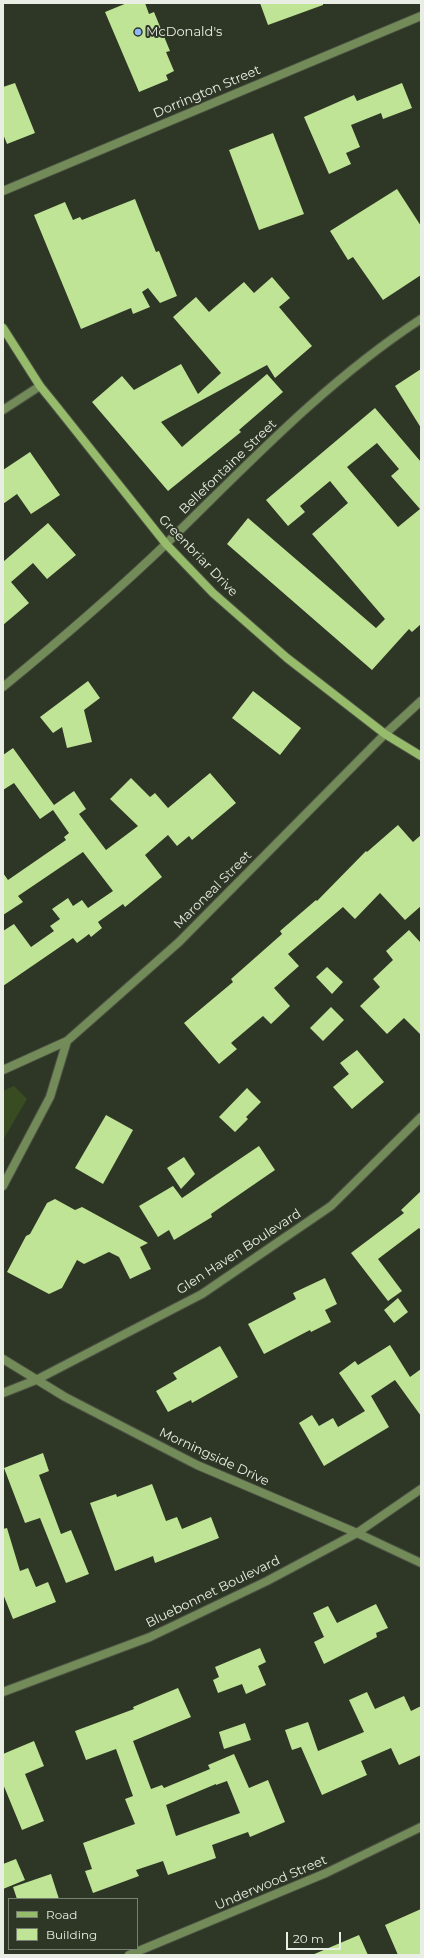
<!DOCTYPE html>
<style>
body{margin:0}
#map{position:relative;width:424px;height:1958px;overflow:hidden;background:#2e3626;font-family:Montserrat,sans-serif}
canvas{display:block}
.frame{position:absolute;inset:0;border:4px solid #e8eee3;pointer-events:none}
.legend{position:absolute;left:8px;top:1898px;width:130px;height:52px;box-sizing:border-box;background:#2e3626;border:1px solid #788072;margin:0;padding:5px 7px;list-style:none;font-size:12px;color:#e8eee3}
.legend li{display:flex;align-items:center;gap:8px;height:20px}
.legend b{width:20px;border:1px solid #788072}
.scale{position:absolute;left:286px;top:1932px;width:55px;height:18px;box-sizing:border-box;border:2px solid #e8eee3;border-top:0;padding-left:5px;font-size:12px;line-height:14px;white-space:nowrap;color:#e8eee3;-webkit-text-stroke:3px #2e3626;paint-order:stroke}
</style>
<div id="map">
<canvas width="424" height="1958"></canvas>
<div class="frame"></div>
<ul class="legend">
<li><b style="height:5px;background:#96bc6b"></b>Road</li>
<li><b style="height:11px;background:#bfe496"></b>Building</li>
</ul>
<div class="scale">20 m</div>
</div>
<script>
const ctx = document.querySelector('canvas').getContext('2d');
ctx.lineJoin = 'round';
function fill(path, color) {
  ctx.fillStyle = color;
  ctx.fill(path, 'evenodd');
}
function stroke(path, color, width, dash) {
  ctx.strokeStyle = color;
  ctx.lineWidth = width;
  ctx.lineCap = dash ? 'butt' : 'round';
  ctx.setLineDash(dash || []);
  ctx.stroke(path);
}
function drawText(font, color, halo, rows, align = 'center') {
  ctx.font = font + ' Montserrat,sans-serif';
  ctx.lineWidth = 4;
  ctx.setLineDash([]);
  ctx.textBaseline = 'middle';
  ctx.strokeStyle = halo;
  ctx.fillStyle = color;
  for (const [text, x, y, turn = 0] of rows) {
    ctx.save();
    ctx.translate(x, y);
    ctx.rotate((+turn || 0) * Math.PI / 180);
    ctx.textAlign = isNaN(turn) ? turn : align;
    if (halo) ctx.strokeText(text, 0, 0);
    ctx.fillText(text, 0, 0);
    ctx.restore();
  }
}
fill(new Path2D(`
 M14,1086L27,1099L3,1140V1091Z`), '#394c21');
fill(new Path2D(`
 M127,3H145L149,14L154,12L170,51L166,52L174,71L166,75L168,80L139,92L105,12Z
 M260,3H323V5L268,25Z
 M15,83L35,133L7,144L3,134V87Z
 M402,83L412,108L383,119L381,113L351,125L360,147L346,153L351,164L329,174L304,117L354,95L357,101Z
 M273,133L304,214L259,230L229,150Z
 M397,189L421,226V275L383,300L353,257L348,260L330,231Z
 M135,199L156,252L159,251L177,296L160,303L148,288L142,292L150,307L133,314L131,308L81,329L34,215L65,202L73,220L80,217L82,220Z
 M272,277L290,298L279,307L312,346L275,378L267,365L161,422L182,447L267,374L283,392L239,430L241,432L168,491L92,402L122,376L134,390L181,364L198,394L221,373L173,317L196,297L209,312L244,282L254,293Z
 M421,369V428L395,386Z
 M375,408L421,462V624L412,632L409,629L372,670L227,544L248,518L376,628L385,619L312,534L348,503L330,481L300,506L305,512L288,526L266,500ZM377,443L399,469L391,476L420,509L398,527L347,467Z
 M30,452L60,495L31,514L17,494L3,504V470Z
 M48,523L76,555L47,579L33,563L11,582L29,603L3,625V562Z
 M88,681L100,698L84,710L92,742L67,748L62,727L53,733L40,717Z
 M253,691L301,728L280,755L232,718Z
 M13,748L54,805L74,791L86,809L79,814L106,850L138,826L110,799L131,778L150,797L155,793L168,808L210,773L236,803L192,840L189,836L177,846L168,835L145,855L162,877L125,907L123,904L98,922L102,928L91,937L89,934L77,943L73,938L3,986V931L14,924L31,947L54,931L50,926L60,919L52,909L68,898L73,906L82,900L88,908L113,891L83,852L18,896L23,902L3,915V873L8,880L66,840L64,837L69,833L53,810L40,819L14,783L3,790V755Z
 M398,825L413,842L421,835V906L405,920L380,893L355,919L343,907L288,954L299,966L274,988L290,1006L271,1024L263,1016L231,1043L237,1049L219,1064L184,1023L233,982L231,979L282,934L280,931L316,900L317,901L366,851L367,852Z
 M409,930L421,943V1035L404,1018L387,1034L360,1006L380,987L373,979L393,960L386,951Z
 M327,967L343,982L332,994L316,977Z
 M331,1007L344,1020L323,1041L310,1028Z
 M357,1050L384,1082L352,1109L333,1087L349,1074L340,1063Z
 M247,1088L261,1102L246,1117L248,1119L235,1132L219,1117Z
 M106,1115L133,1130L103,1184L75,1168Z
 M259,1146L275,1170L211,1214L212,1217L174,1240L169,1230L158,1237L139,1206L173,1186L182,1198Z
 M184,1157L195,1174L181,1189L167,1168Z
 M421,1191V1230L419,1228L378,1259L402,1291L388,1301L351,1253L404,1213L401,1210Z
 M55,1199L75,1210L82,1207L148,1243L140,1247L151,1269L130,1279L119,1257L109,1252L84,1264L77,1260L62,1288L49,1294L7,1272L26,1236L30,1234L47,1203Z
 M325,1278L337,1304L325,1310L331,1322L311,1332L310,1330L264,1354L248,1324L296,1299L293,1293Z
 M398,1298L408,1312L394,1323L384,1310Z
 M390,1345L410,1377L421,1369V1416L395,1380L371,1396L389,1427L324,1466L299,1423L312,1415L319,1426L333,1418L338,1427L365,1411L339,1373L355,1361L358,1365Z
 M220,1346L238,1377L192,1403L191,1400L168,1412L156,1391L177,1379L173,1373Z
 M43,1453L49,1471L39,1475L61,1534L71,1530L89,1574L66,1583L40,1518L25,1523L4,1468Z
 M152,1484L166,1521L177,1517L182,1529L211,1517L219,1538L155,1563L153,1556L115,1571L90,1503L116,1494L117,1497Z
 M7,1528L20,1571L28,1568L36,1587L48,1582L56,1602L13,1619L3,1594V1529Z
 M376,1604L388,1628L376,1633L377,1637L324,1664L314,1642L324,1637L313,1613L328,1606L337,1623Z
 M260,1648L266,1662L258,1666L266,1685L246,1694L242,1684L218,1693L213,1680L219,1677L215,1667Z
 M178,1688L191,1717L133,1741L151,1789L162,1785L164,1788L210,1769L208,1765L234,1754L249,1788L268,1780L285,1822L250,1837L248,1832L212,1845L216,1858L168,1875L163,1861L136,1870L139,1876L93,1893L85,1871L92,1869L83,1843L135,1824L125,1799L133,1796L116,1749L86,1760L75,1731L134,1709L133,1707ZM227,1781L240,1813L176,1836L166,1805L216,1784V1785Z
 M367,1692L375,1709L404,1696L411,1711L421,1706V1755L399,1765L391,1748L361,1761L367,1775L322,1795L301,1747L292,1750L285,1730L308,1722L318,1751L364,1732L349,1700Z
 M245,1723L251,1740L224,1749L219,1732Z
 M34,1741L44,1766L25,1774L44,1821L22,1830L3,1784V1754Z
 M16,1859L25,1880L3,1889V1864Z
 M51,1874L59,1899H17L13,1887Z
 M421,1909V1955H398L385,1925Z
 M359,1935L368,1955H312Z`), '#bfe496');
const street = new Path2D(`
 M3,191L421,16
 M3,410L40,386
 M3,687C59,641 115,593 167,543C248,464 326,381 421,319
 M3,1070L67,1041L179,942L385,734L421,701
 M3,1186L50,1097L67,1041
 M3,1359L65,1397L197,1465L357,1533L421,1563
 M3,1393L36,1380L202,1294L331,1206L421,1117
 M3,1692L150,1637L267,1581L357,1533L421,1489
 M129,1955L326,1873L421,1827`);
const secondary = new Path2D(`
 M3,328L40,386L57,407L166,544L213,593L287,658L385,734L421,756`);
stroke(street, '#4c5344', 10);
stroke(secondary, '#4c5344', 10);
stroke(street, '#738a59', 8);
stroke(secondary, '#96bc6b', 8);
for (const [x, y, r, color] of [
 [138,32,4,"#8db9fc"]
]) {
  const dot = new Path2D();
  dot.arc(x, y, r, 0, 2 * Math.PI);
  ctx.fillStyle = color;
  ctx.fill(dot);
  stroke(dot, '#2e3626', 1.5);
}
drawText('13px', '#e8eee3', '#2e3626', [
 ["McDonald's",146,32]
], 'left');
drawText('13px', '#e8eee3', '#2e3626', [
 ["Dorrington Street",207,92,-23],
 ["Bellefontaine Street",228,467,-44],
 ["Greenbriar Drive",198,556,46],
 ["Maroneal Street",213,890,-45],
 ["Glen Haven Boulevard",239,1252,-33],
 ["Morningside Drive",214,1457,25],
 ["Bluebonnet Boulevard",213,1592,-26],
 ["Underwood Street",271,1883,-23]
]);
</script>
